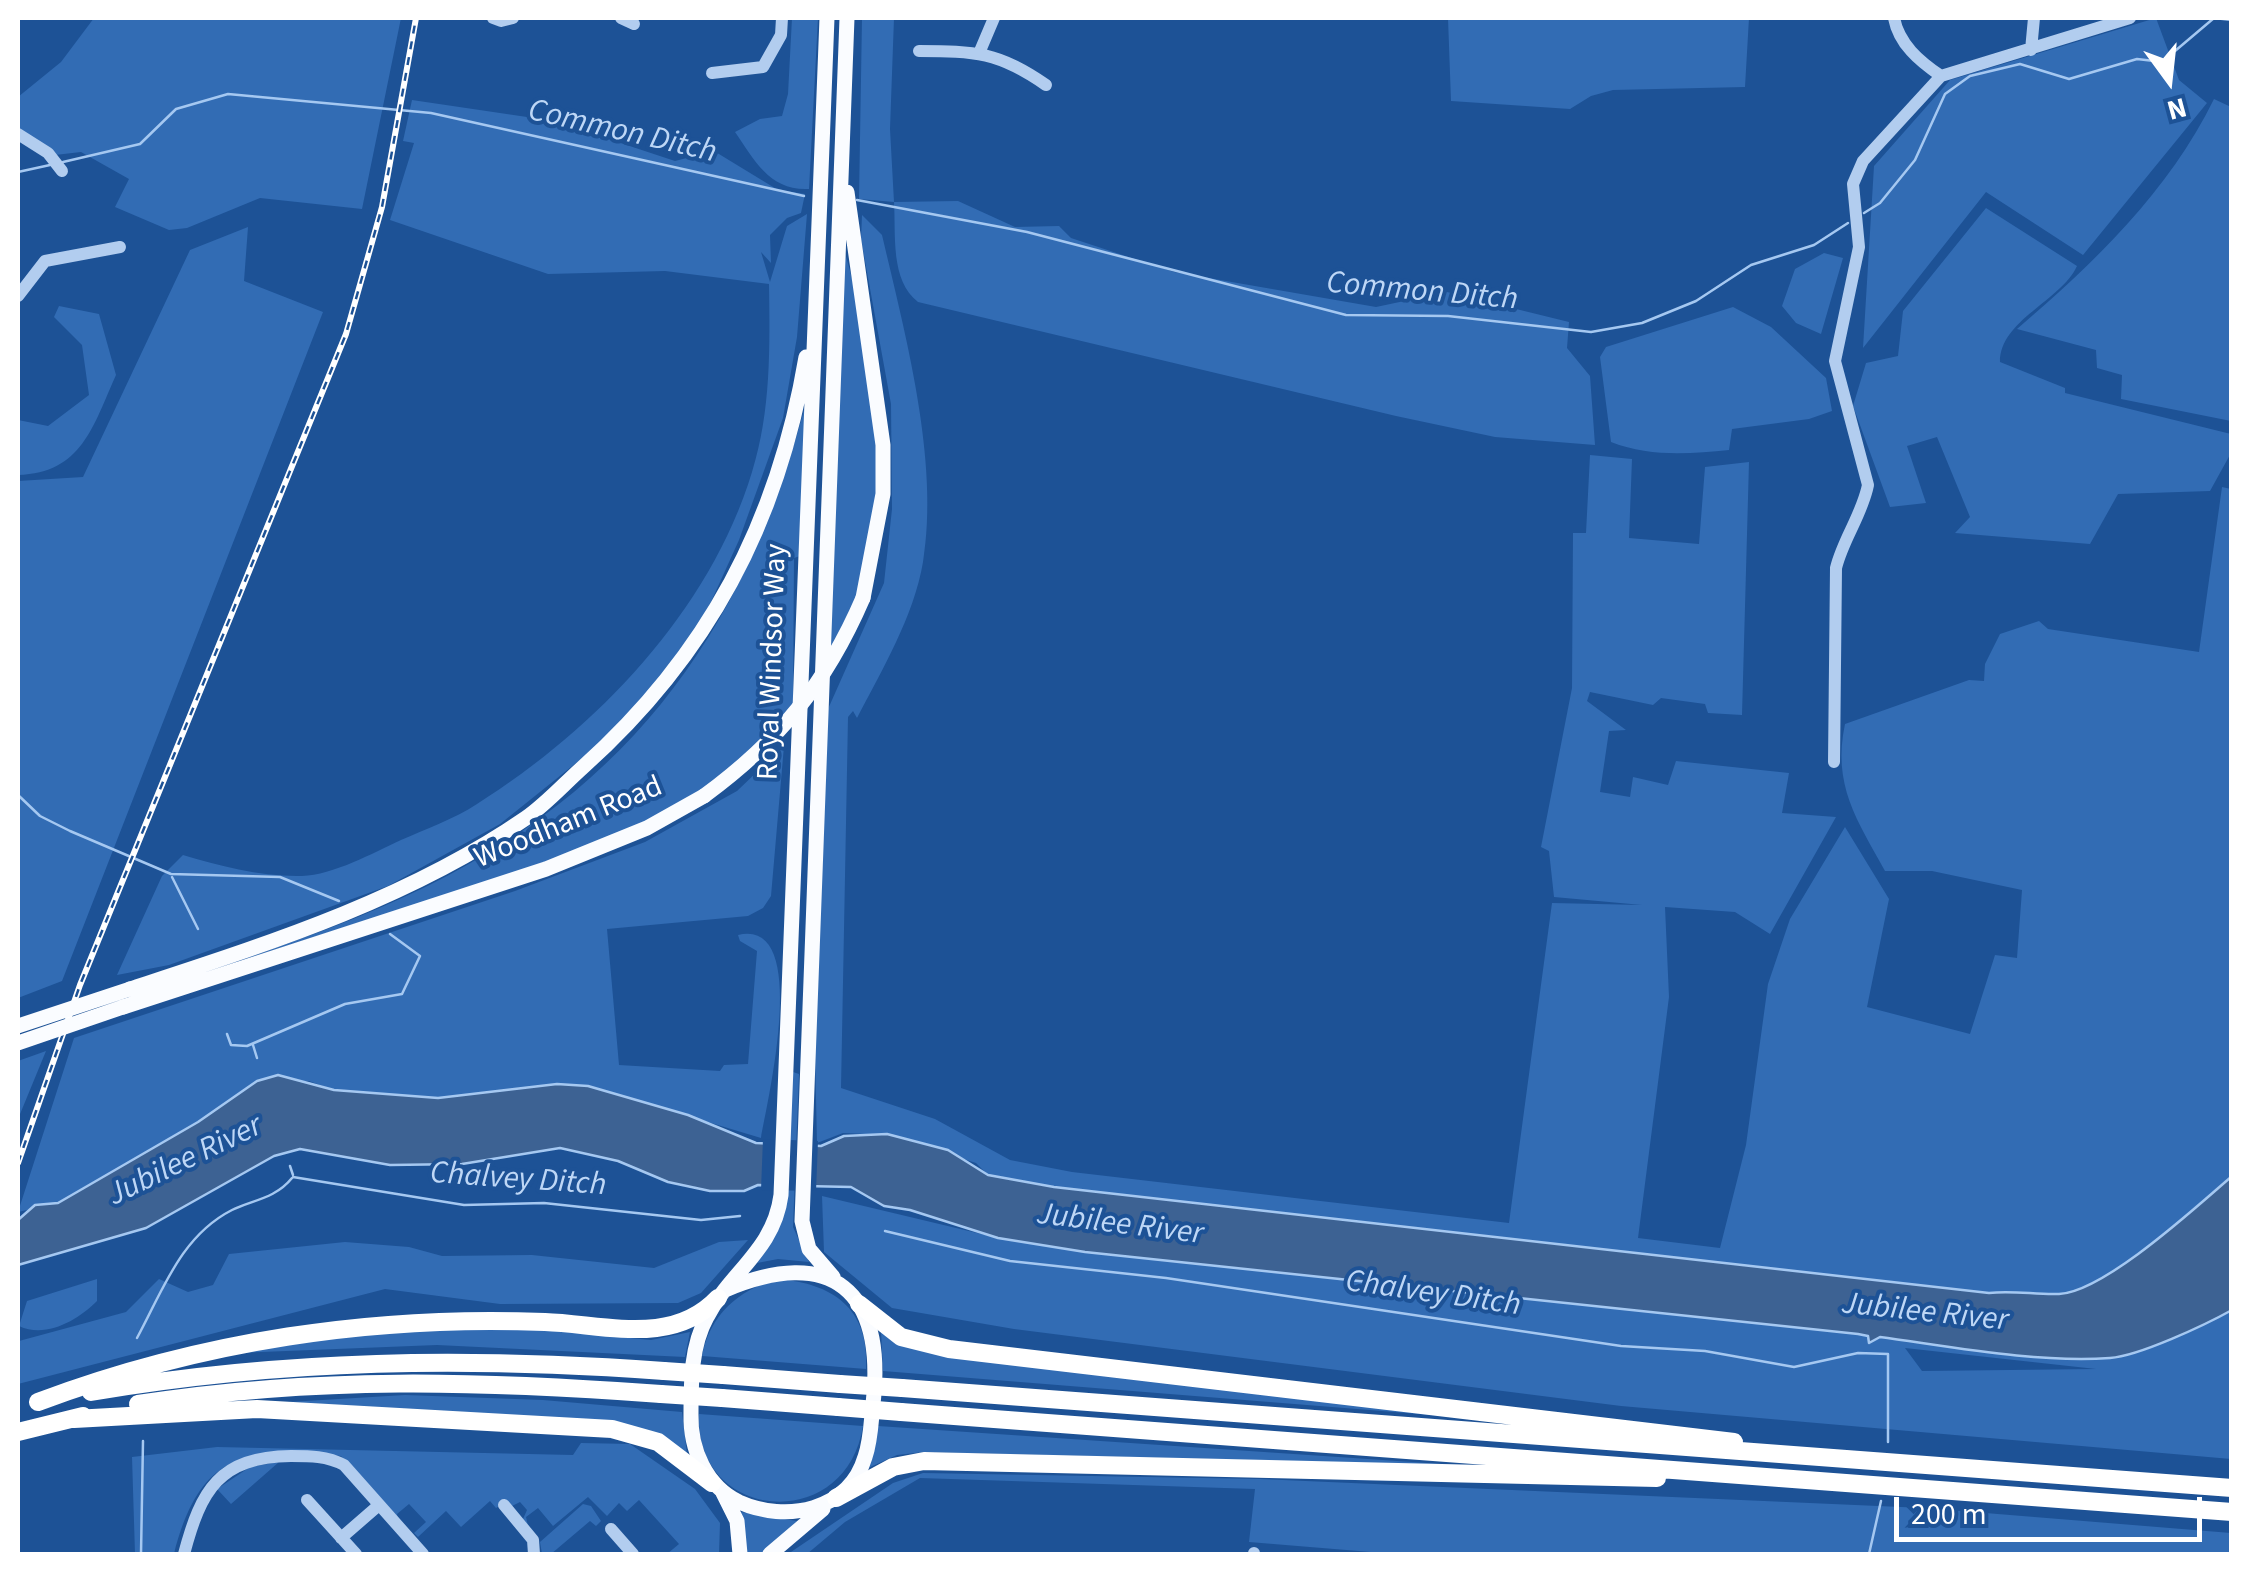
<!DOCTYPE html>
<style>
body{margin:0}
#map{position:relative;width:2249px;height:1572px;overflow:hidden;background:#1d5296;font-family:"Source Sans 3",sans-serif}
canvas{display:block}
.frame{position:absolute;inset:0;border:20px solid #fff;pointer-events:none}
.north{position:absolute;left:2119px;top:30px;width:100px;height:100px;-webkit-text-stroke:8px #1d5296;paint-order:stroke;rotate:165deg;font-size:28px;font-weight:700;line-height:40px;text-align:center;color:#fff}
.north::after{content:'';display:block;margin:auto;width:35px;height:45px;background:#fff;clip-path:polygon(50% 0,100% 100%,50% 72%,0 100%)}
.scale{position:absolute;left:1894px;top:1497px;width:308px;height:45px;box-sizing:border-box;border:5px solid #fff;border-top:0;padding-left:12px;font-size:30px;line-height:35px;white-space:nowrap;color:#fff;-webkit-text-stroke:8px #1d5296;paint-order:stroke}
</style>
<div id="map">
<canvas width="2249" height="1572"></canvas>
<div class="frame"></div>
<div class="north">N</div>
<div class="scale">200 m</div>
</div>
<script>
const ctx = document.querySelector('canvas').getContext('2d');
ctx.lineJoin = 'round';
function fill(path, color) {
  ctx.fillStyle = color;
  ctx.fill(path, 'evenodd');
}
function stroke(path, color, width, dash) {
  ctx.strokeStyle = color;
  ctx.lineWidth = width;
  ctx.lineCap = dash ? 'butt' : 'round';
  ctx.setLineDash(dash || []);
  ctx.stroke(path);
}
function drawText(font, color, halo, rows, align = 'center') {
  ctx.font = font + ' "Source Sans 3",sans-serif';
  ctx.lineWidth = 8;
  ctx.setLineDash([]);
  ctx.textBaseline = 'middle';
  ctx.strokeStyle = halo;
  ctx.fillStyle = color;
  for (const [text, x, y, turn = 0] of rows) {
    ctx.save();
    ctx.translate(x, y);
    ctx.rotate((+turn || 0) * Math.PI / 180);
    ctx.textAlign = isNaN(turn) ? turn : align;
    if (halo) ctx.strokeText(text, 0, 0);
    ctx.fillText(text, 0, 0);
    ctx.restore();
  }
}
fill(new Path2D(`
 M94,18H401L362,209L260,198L187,228L169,230L115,207L129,179L81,152L55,155L18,130V97L61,62Z
 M792,18H818L809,189C770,191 755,161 735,132L760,119L782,116L788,94Z
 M862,18H894L890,129L894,202L958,201L1015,227L1059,226L1071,238L1174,272L1376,307L1447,292L1569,322L1567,348L1590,376L1595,445L1495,437L1396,416L918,302C890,280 896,235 894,202L859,199Z
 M1448,18H1749L1745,87L1613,90L1591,96L1570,109L1451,101Z
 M2156,18L2179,80L2207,103L2083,255L1986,192L1863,348L1874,166L1950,80Z
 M2214,99L2231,107V421L2121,399L2122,375L2097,368L2096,350L2017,329C2094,263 2169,191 2214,99Z
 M412,100L554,121L675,161L714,151L778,190L805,194L801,213L787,218L770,235L771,263L761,252L770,282L787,226L807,214L797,337L783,418L739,540L696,635L611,735L500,824L388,886L169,965L117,975L162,876L183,855C220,866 262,877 302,876C333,875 373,853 401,840C426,829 454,819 477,804C596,729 710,611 752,472C771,411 770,348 769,284L665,271L548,274L390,220L414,143L403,141Z
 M1986,208L2077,266C2061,301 2000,320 2000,362L2065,388V393L2231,434V453L2210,491L2118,494L2090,544L1955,533L1970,517L1937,437L1907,446L1926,503L1890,507L1853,406L1866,363L1898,356L1903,311Z
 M862,215L882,235C905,333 940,462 923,562C914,616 882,670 857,718L853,711L848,717L841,1088L935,1119L1010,1160L1072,1172L1509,1223L1552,903L1642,905L1554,897L1549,851L1541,847L1572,688L1573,533H1586L1590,455L1632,459L1629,538L1699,544L1705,467L1749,462L1742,715L1708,713L1705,704L1661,698L1653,705L1590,692L1587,701L1626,730L1609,731L1600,792L1630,797L1633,777L1668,785L1676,761L1789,773L1782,813L1836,817L1770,934L1735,912L1665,907L1669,997L1638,1238L1720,1248L1746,1145L1768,984L1790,919L1845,827L1889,899L1867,1007L1970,1034L1995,955L2017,958L2022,890L1932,871H1885C1857,820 1832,785 1845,724L1969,680L1984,681L1985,664L2000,634L2039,621L2048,629L2199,652L2222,487L2231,489V1177C2196,1207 2104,1292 2059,1294C2036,1295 2013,1290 1989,1293L1054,1187L988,1175L976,1163L887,1135L843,1133L817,1143L815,1053L828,709L884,583L892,509L891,404L861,239Z
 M248,227L244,281L323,312L62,981L18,998V481L83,477L190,250Z
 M842,243C870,334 890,466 871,560C865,593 844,628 831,659L828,621Z
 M1824,253L1843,258L1821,334L1796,323L1782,306L1795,269Z
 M59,306L99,314L116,375C93,426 82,473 18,475V420L48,426L89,395L82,345L54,317Z
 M1733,307L1771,327L1826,378L1832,411L1809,419L1732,429L1729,450C1689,454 1649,457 1611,442L1600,357L1606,347Z
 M808,395L800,556L794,558L793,708L720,782L642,826L582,851L140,993C222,966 305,940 384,906C621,804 744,640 808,395Z
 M784,746L771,896L763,908L748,916L607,929L619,1065L720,1071L724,1065L748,1064L757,951L740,941L738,935C812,917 767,1103 761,1138L588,1086L557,1084L439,1098L334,1090L309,1081H257L198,1122L58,1203L18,1212L74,1038L515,891L645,842L737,791Z
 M46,1051L18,1119V1061Z
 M793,1072L799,1074L793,1227L809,1262L778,1259L757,1263L766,1251Z
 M822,1196L998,1238L1085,1252L1858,1334L1868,1336L1869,1342L1879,1337L1916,1340L2020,1354L2142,1351L2231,1310V1459L1621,1406L1014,1329L892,1308L824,1252ZM1905,1348L2096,1369L1922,1371Z
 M748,1240L701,1293L678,1303L500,1304L385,1289L18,1384L19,1341L126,1312L159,1279L188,1292L213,1285L229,1254L345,1242L409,1247L442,1256L532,1255L654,1268L719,1242Z
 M97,1279V1301C78,1320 46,1339 19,1326L27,1301Z
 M777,1279C832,1283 870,1308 866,1369L702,1356C710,1315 738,1290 777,1279Z
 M402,1328L547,1330L651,1340L690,1332L685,1357L437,1345L236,1353Z
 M881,1331L1444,1416L883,1371Z
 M405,1395L543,1400L682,1412L687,1454L650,1431L612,1423L289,1402Z
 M699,1414L863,1426C846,1535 694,1522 699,1414Z
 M878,1426L1457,1465L924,1452L897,1455L868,1468Z
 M581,1443L630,1444L695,1489L720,1523L719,1554H667L679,1544L639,1500L627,1511L619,1503L607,1516L588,1497L553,1526L538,1508L526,1517L528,1526L523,1519L527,1510L520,1502L512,1506L507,1501L496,1508L490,1501L461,1527L446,1511L418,1537L414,1533L426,1522L409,1504L397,1514L399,1523L341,1456C245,1447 200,1452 174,1554H135L132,1457L217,1447L573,1455Z
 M279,1462L231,1504L217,1489L250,1467Z
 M923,1473L1260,1479L1924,1508L2231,1533V1554H1395L1249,1542L1255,1489L920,1478L845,1522L807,1554H788L893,1483Z
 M583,1504L591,1506L601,1521L596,1526L590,1521L551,1554H542L540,1542Z
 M741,1512L797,1521L764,1554H747Z`), '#326cb4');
const water = new Path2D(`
 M278,1075L334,1090L438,1098L557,1084L588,1086L688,1115L756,1143L821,1146L844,1136L887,1134L948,1150L988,1175L1054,1187L1989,1293C2013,1290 2036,1295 2059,1294C2104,1292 2196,1207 2231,1177L2232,1310C2205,1325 2139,1356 2110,1358C2036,1363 1953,1347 1880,1337L1869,1343L1868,1336L1858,1334L1085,1252L998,1238L910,1210L884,1206L851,1187L758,1185L744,1191H710L668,1182L618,1161L560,1148L462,1164L390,1165L300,1149L274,1156L146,1228L18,1265V1220L35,1205L58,1203L198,1122L257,1081Z`);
fill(water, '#3d6293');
stroke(water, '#a5c8f1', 2.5);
fill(new Path2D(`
 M763,1139L818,1141L816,1191L761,1190Z`), '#1d5296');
stroke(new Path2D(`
 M2175,51L2214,18L2232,20
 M63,162L140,144L176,109L228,94L431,113L804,196
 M18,172L50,165
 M857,200L1027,232L1346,315L1448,316L1591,332L1642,323L1696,301L1751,265L1814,245L1848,223
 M1864,213L1880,203L1915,160L1945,94L1970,76L2020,64L2069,79L2137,59L2163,62L2167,58
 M18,795L40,816L70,831L171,874L280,877L339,901
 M172,877L198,929
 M227,1034L231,1045L247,1046L345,1004L402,994L420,956L390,934
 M253,1045L257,1058
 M290,1166L293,1175
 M293,1177L464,1205L544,1203L701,1220L740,1216
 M885,1231L1010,1261L1166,1278L1621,1346L1705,1351L1794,1367L1858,1353L1888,1354V1442
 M137,1338C163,1290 181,1236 232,1210C252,1200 275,1199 292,1178
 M141,1554L143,1441
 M1869,1554L1881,1501`), '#a5c8f1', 2.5);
stroke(new Path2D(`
 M493,18L501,21L513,18
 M621,18L634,24
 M1894,18C1899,44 1919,61 1941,76
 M2031,50L2034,18
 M919,51C975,51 999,52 1046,85
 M980,51L994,18
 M712,73L763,67L781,35L782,18
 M18,134L48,153L62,171
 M18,296L45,261L120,247
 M1834,762L1836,568C1843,539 1862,515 1868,485L1835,361L1859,247L1853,184L1863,161L1941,76L2130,18
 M307,1500L356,1554
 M504,1505L533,1540L534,1554
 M611,1529L633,1554
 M341,1538L379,1505
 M184,1554C201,1490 219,1457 291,1456C310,1456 327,1456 344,1465L423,1554
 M1254,1554V1553`), '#b2cdef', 12);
stroke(new Path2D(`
 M847,192L883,445V494L863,598
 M130,989C267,944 407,900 526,818C546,804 564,784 583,767C708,655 778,523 806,357
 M123,1007L546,869L647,828L704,796
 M833,1277L809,1249L802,1221L847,18
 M725,1290C831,1245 886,1290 873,1404C871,1421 871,1440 865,1457C849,1511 786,1523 739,1502C706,1486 690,1449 691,1414C691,1381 691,1346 707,1317C730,1272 774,1250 781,1195L827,18
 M723,1493L737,1521L740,1554
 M770,1554L823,1509`), '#fafcff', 15);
stroke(new Path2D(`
 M859,1304L901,1337L949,1349L1734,1442
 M723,1375L840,1384
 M902,1388L2232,1488
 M91,1392C286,1359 467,1357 664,1371
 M722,1398L838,1407
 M38,1402C200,1341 374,1315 545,1322C604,1324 672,1347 718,1298
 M138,1404C319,1376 479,1381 661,1394
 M901,1412L2232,1512
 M74,1419L257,1409L612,1429L658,1442L712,1483
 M18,1432L83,1416
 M836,1498L893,1467L924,1461L1657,1478`), '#fff', 18);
const rail = new Path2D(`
 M18,1163L80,985L346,334L382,207L416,18`);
stroke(rail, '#fff', 6);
stroke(rail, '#1d5296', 2.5, [8]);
stroke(new Path2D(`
 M704,796C779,741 826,684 863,598
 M18,1026L130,989
 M18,1043L123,1007`), '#fafcff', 15);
stroke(new Path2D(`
 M664,1371L723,1375
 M840,1384L902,1388
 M661,1394L722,1398
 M838,1407L901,1412`), '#fff', 18);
drawText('30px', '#fff', '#1d5296', [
 ["Royal Windsor Way",774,662,-88],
 ["Woodham Road",569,824,-22]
]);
drawText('italic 32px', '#bed7f6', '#1d5296', [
 ["Common Ditch",622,133,13],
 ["Common Ditch",1422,293,5],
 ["Jubilee River",186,1162,-26],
 ["Chalvey Ditch",518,1181,4],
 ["Jubilee River",1120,1226,7],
 ["Chalvey Ditch",1433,1295,8],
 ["Jubilee River",1925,1314,6]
]);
</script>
